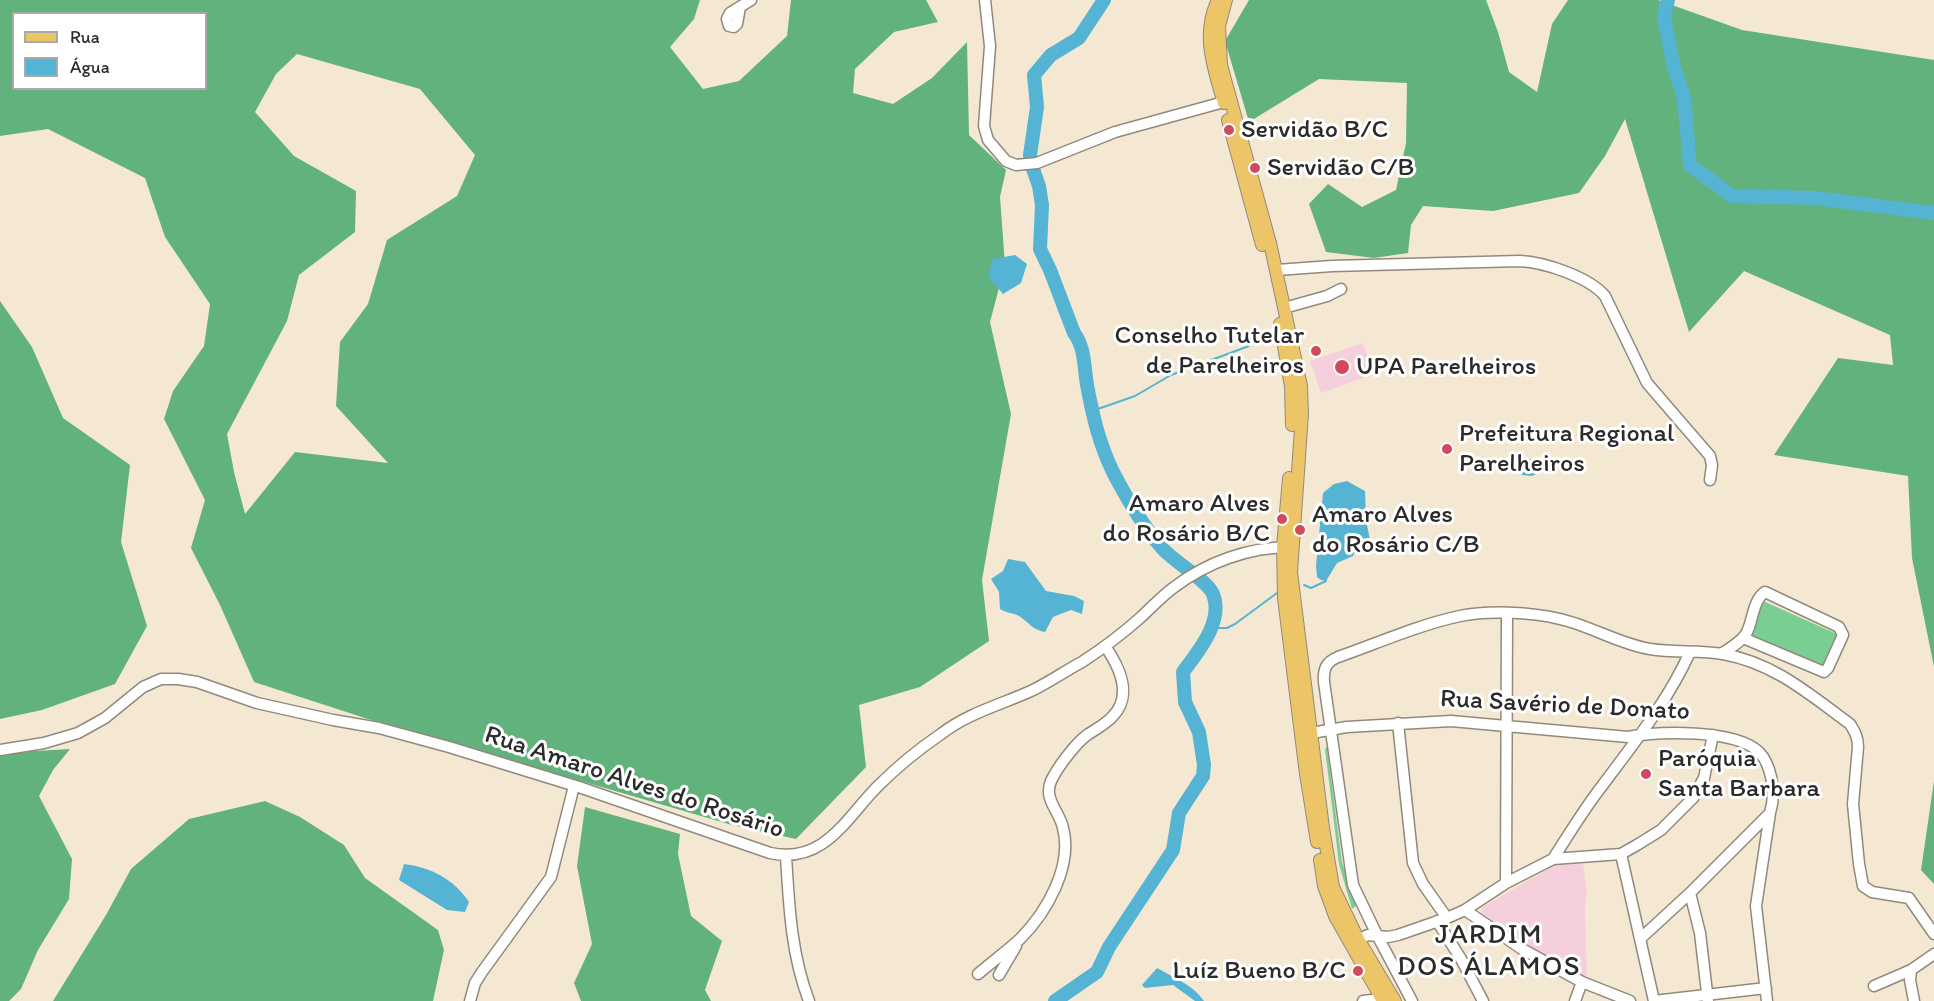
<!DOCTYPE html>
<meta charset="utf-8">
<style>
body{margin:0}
#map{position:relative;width:1934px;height:1001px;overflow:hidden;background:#f5e8d2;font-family:Itim,sans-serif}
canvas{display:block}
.legend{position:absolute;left:12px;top:12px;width:195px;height:78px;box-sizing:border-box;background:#fff;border:2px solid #aaa;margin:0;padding:8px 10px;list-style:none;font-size:18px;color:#2b2b2b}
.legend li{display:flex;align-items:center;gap:12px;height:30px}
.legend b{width:30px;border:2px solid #aaa}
</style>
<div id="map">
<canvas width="1934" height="1001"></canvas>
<ul class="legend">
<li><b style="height:8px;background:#ecc569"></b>Rua</li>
<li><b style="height:16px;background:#55b4d3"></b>Água</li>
</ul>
</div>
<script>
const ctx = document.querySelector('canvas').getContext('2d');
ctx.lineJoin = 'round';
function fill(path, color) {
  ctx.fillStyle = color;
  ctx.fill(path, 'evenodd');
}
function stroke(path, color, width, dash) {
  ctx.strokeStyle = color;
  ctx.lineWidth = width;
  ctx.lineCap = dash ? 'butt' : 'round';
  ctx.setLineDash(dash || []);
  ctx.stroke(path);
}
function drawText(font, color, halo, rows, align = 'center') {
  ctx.font = font + ' Itim,sans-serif';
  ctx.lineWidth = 6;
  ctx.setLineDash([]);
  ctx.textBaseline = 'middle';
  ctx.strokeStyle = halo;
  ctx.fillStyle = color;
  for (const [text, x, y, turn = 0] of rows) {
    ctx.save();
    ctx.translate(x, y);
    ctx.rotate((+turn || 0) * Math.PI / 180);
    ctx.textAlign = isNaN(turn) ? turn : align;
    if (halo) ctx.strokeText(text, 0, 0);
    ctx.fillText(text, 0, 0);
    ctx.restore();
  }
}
fill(new Path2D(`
 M1363,343L1374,374L1321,393L1310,361Z
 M1583,864L1587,892L1585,908L1587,978L1554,962L1484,916L1482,912L1483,907L1555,865Z`), '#f5cfdb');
fill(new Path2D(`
 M1761,600L1839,635L1822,670L1747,637Z
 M1327,747L1342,862L1356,906L1352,909L1339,864L1325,749Z`), '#79cf93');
fill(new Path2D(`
 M0,0H700L694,19L670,47L703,89L739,81L787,36L791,0H926L938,22L894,32L855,69L853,93L893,104L932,78L967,42L969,135L1006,170L1000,197L1005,265L990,322L1011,414L982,580L989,641L920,687L859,705L866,767L796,839L732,825L368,719L254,682L220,605L191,548L205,500L164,419L173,391L204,346L210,304L165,237L145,178L48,129L0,136ZM14,14H206V88H14ZM297,54L420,89L475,155L457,196L387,240L368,304L340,342L336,406L388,463L295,452L245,514L234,472L227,434L287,321L299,275L355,232L356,191L294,156L255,112L276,74Z
 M1249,0H1486L1498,32L1509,72L1537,92L1552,24L1568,0H1658L1742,30L1934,60V667L1912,558L1908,476L1774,455L1838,358L1893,365L1890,335L1744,271L1689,332L1625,119L1605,156L1579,193L1493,211L1423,206L1411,225L1408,253L1374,258L1326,252L1309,204L1328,184L1362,207L1396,190L1406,143L1407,83L1319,79L1249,122L1225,41Z
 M0,301L32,347L63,418L130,465L121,542L147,626L115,684L42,710L0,719Z
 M70,749L53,770L39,796L72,859L69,899L38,950L21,989L9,1001H0V753Z
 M1934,781V884L1921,870Z
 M265,801L300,817L344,845L365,878L438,930L444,950L433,1001H53L106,915L131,869L189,819Z
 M585,807L680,834L678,854L691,916L722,941L705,990L711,1001H581L574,983L592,944L577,866Z`), '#62b27d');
fill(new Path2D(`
 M1015,255L1027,264L1021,283L1003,294L988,277L993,259Z
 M1526,459H1537C1542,463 1543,467 1540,472L1532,476L1522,475L1520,465Z
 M1347,481L1365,491L1366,520L1370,540L1363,548L1356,550L1353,556L1337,563L1326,581L1321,580L1317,577L1316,566L1323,493L1334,484Z
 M1008,559L1025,562L1046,591L1074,596L1084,601L1082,614L1071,610L1053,617L1045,632C1031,629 1031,624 1019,616C1014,613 1006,613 1000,609L999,592L991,579L1003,571Z
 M404,864C430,867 454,879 469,902L465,912L447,910L399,880Z
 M1157,968C1174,978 1192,984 1204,1001H1195L1173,985L1145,988L1142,985Z`), '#55b4d3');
stroke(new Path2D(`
 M1092,411L1135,396L1171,375L1249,346
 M1304,585L1311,588L1326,581
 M1210,628H1227L1235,624L1277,593`), '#55b4d3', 2);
stroke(new Path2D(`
 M1668,0L1664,17L1674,67L1684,98L1690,165L1732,196L1814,198L1934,213
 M1055,1001L1097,972L1109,947L1173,850L1179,813L1203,776L1204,765L1199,732L1185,702L1183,672C1198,652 1224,621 1213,594C1207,580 1174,562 1162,548C1142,525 1127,499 1113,472C1099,443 1093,417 1087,385C1084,367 1085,347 1074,333L1050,270L1040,249L1042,205L1039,186L1033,169L1030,155L1037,107L1034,75L1051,55L1079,38L1104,0`), '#55b4d3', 14);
const minor = new Path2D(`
 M985,0L990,46L984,126L988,140L1006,161L1016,165L1037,163L1115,132L1231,100
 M740,7L737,24L734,27L729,26L727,19L730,13L751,0
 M1277,270L1332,266L1520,261C1544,262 1589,277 1605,296L1647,383L1710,456L1712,465L1710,480
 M1284,308L1327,296L1341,289
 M1721,654C1730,648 1743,641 1747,632C1753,620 1753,600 1765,592L1839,627L1843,635L1828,668L1824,672L1743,638
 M1398,723L1413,863L1423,884L1447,918
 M1305,734L1347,727L1451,721L1628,737C1659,731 1735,729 1759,752C1765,758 1769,768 1771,777C1774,790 1774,800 1770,813L1756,906L1767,1001
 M0,750L44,743L78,733L105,718L143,687L161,679H178L197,682L257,703L333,720L379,728L449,747L579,787L770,853C824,865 846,818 878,786C897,767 919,749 941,734C968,713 1000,705 1031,691C1048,683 1065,671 1082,662C1102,649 1122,634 1140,618C1151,608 1161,597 1173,588C1207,562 1249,547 1291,547
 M1621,854L1654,1001L1766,988
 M786,856C789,905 791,954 809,1001
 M1553,859C1569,834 1584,809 1602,786C1634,743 1668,701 1690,652
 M1506,883L1507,614
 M1690,893L1700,933L1708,1001
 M1465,910L1522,949L1582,982L1630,1001
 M1437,921L1461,959L1483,1001
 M1640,939L1690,893L1770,813
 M1351,943L1368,935L1388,937L1398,935L1447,918L1465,910L1506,883L1553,859L1621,854L1637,845L1661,830L1693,798L1704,778L1713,735
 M978,974C992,962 1007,951 1020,939C1047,912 1073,866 1063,828C1060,812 1043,799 1051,781C1057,768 1075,744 1087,735C1096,729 1106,724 1113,716C1133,695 1119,666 1105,646
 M999,975L1016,946
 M1874,986L1911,970
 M470,1001L475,983L482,972L551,877L574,786
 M1363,1001L1381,999L1386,996
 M1412,1001L1377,935L1353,885L1324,682C1323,669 1326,662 1338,657C1378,643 1418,625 1460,616C1488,610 1531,612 1560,619C1591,626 1619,644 1650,649C1674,653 1699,650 1723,654C1774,663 1809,694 1850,724C1855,732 1858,737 1858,747L1853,804L1859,864L1863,886L1872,892L1909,898L1934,934
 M1575,1001L1582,982
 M1914,1001L1910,980L1911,970L1934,954`);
const major = new Path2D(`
 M1218,0C1201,34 1214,69 1224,103
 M1226,0L1219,26L1221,65L1270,243L1301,386L1302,414L1291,572L1323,828L1333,887L1358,939L1395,1001
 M1228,120L1262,245
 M1280,324L1291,386L1292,425
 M1289,478L1283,547L1284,598L1306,774L1317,842
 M1320,860L1324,886L1335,916L1383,1001`);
stroke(minor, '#908a7e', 13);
stroke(major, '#908a7e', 14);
stroke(minor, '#fff', 10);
stroke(major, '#ecc569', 12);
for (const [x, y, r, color] of [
 [1229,130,6,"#d1495b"],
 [1255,168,6,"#d1495b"],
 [1316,351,6,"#d1495b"],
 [1342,367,8,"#d1495b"],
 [1447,449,6,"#d1495b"],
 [1282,519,6,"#d1495b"],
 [1300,530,6,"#d1495b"],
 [1646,774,6,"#d1495b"],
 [1358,971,6,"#d1495b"]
]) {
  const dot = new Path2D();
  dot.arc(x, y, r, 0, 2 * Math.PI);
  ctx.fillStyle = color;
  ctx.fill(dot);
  stroke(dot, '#fff', 2);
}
drawText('26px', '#2b2b2b', '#fff', [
 ["Servidão B/C",1241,130],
 ["Servidão C/B",1267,168],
 ["Conselho Tutelar",1304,336,"right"],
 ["de Parelheiros",1304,366,"right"],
 ["UPA Parelheiros",1356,367],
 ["Prefeitura Regional",1459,434],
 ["Parelheiros",1459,464],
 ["Amaro Alves",1270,504,"right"],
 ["do Rosário B/C",1270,534,"right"],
 ["Amaro Alves",1312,515],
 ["do Rosário C/B",1312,545],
 ["Paróquia",1658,759],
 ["Santa Barbara",1658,789],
 ["Luíz Bueno B/C",1346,971,"right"]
], 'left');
drawText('26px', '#2b2b2b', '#fff', [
 ["Rua Savério de Donato",1565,706,3],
 ["Rua Amaro Alves do Rosário",634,783,18]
]);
ctx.letterSpacing = '1.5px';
drawText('28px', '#2b2b2b', '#fff', [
 ["JARDIM",1489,936],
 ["DOS ÁLAMOS",1489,968]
]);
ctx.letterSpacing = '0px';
</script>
